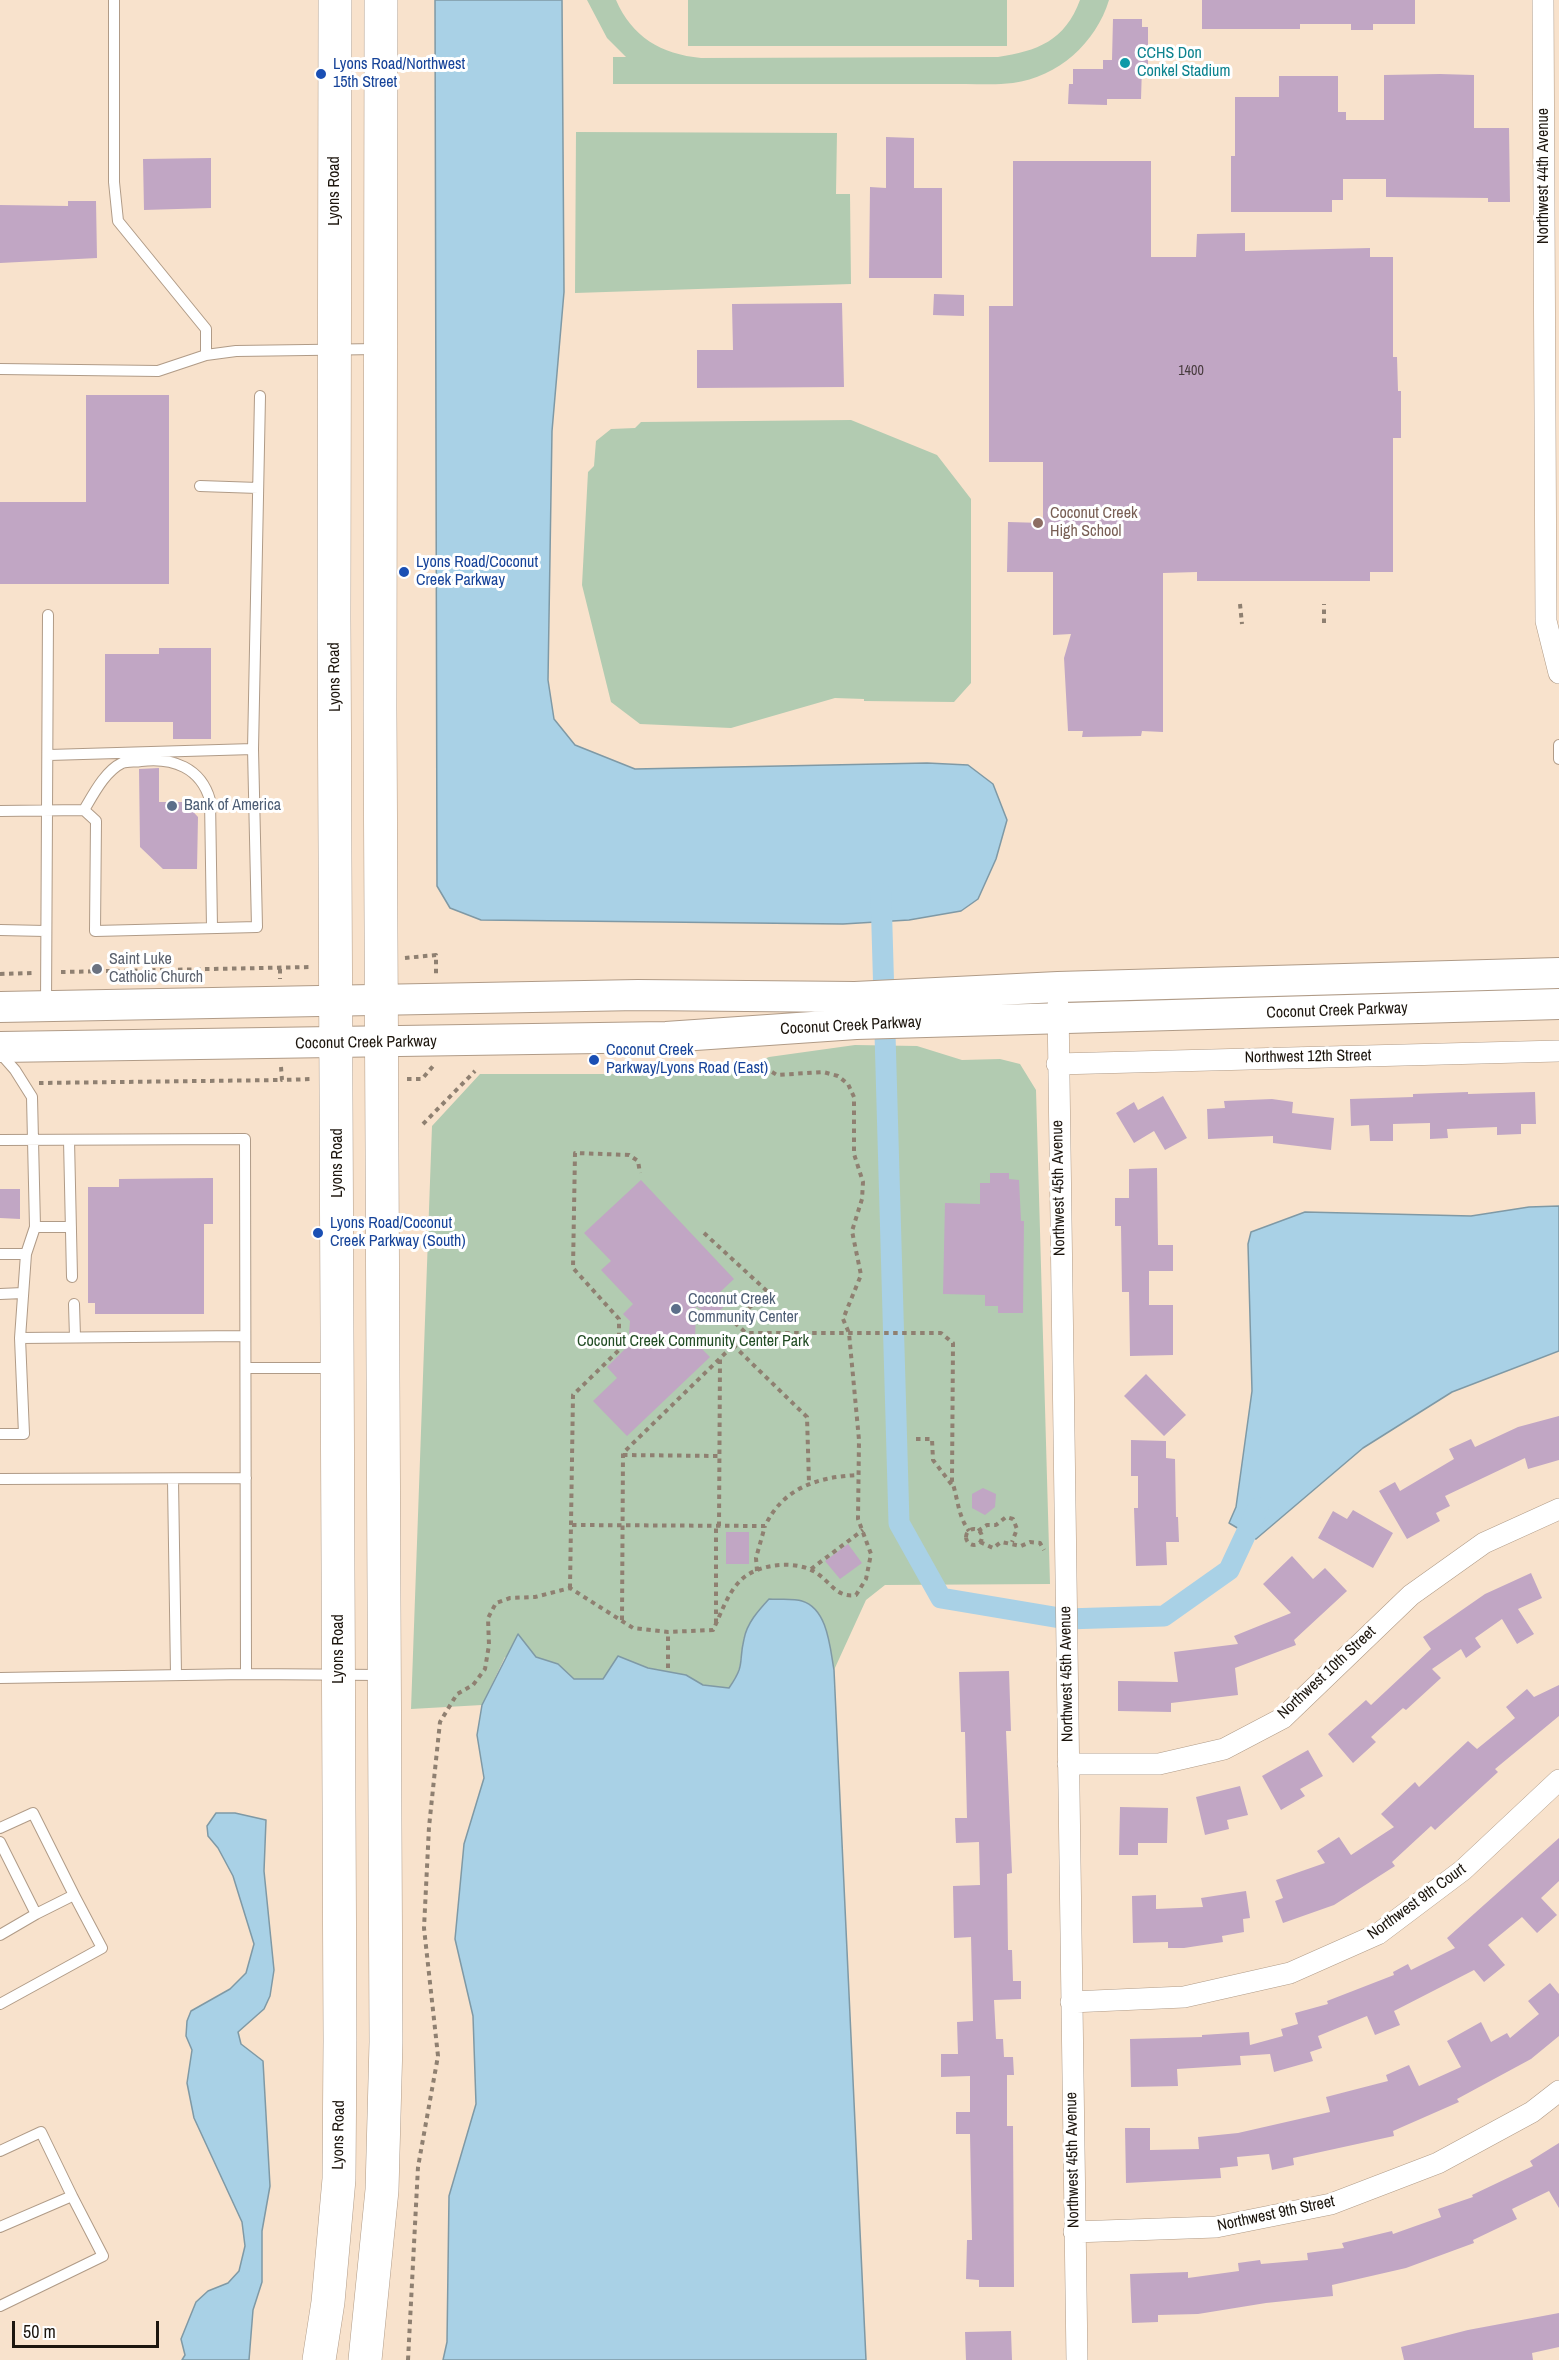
<!DOCTYPE html>
<style>
body{margin:0}
#map{position:relative;width:1559px;height:2360px;overflow:hidden;background:#f8e2cc;font-family:"Archivo Narrow",sans-serif}
canvas{display:block}
.scale{position:absolute;left:12px;top:2321px;width:147px;height:27px;box-sizing:border-box;border:3px solid #1d160e;border-top:0;padding-left:8px;font-size:18px;line-height:21px;white-space:nowrap;color:#1d160e;-webkit-text-stroke:4px #fff;paint-order:stroke}
</style>
<div id="map">
<canvas width="1559" height="2360"></canvas>
<div class="scale">50 m</div>
</div>
<script>
const ctx = document.querySelector('canvas').getContext('2d');
ctx.lineJoin = 'round';
function fill(path, color) {
  ctx.fillStyle = color;
  ctx.fill(path, 'evenodd');
}
function stroke(path, color, width, dash) {
  ctx.strokeStyle = color;
  ctx.lineWidth = width;
  ctx.lineCap = dash ? 'butt' : 'round';
  ctx.setLineDash(dash || []);
  ctx.stroke(path);
}
function drawText(font, color, halo, rows, align = 'center') {
  ctx.font = font + ' "Archivo Narrow",sans-serif';
  ctx.lineWidth = 6;
  ctx.setLineDash([]);
  ctx.textBaseline = 'middle';
  ctx.strokeStyle = halo;
  ctx.fillStyle = color;
  for (const [text, x, y, turn = 0] of rows) {
    ctx.save();
    ctx.translate(x, y);
    ctx.rotate((+turn || 0) * Math.PI / 180);
    ctx.textAlign = isNaN(turn) ? turn : align;
    if (halo) ctx.strokeText(text, 0, 0);
    ctx.fillText(text, 0, 0);
    ctx.restore();
  }
}
fill(new Path2D(`
 M587,0H616C632,37 661,54 701,58L998,57C1037,51 1065,41 1080,0H1109C1096,43 1058,77 1013,83C997,85 981,84 966,84H613V57H626L607,38Z
 M688,0H1007V46H688Z
 M576,132L837,133L836,194H850L851,284L575,293Z
 M851,420L937,455L971,499V683L954,702L864,701V699L835,698L731,728L640,724L611,702L582,585L588,472L594,466L596,441L611,429L635,428L641,422Z
 M855,1045L917,1046L962,1060L1000,1059L1020,1064L1036,1090L1050,1584L885,1585L866,1600L834,1670L828,1638L769,1599C758,1611 747,1623 744,1639C738,1664 745,1663 729,1688L703,1685L686,1675L648,1668L618,1656L603,1679H574C550,1658 536,1657 505,1657L482,1705L411,1709L432,1126L480,1074H697L743,1068L769,1057Z`), '#b2cbb1');
const water = new Path2D(`
 M435,0H562L564,292L552,431L548,680L554,719L575,745L635,769L927,763L968,765L993,784L1007,820L996,859L978,899L961,911L909,920L843,924L481,920L450,908L437,886Z
 M1559,1206V1351L1452,1392L1363,1448L1256,1539L1229,1523L1236,1507L1252,1391L1248,1244L1251,1232L1305,1212L1471,1216L1529,1207Z
 M769,1599C779,1600 793,1598 802,1601C828,1609 830,1648 834,1670L866,2360H443L447,2342L449,2196L476,2104L473,2016L455,1939L464,1844L484,1778L477,1735L482,1705L518,1634L536,1657L558,1664L574,1679H603L618,1656L648,1668L686,1675L703,1685L729,1688C746,1663 738,1664 744,1639C747,1623 758,1611 769,1599Z
 M216,1813H235L266,1820L264,1871L274,1970L270,1996L264,2009L238,2032L241,2044L263,2061L270,2186L262,2231V2282L253,2310L249,2360H182L185,2355L181,2339L196,2302L208,2291L228,2283L239,2271L245,2246L242,2222L194,2118L187,2083L192,2050L186,2036L187,2021L191,2011L230,1989L246,1973L254,1944L233,1876L218,1848L208,1836L207,1826Z`);
fill(water, '#a9d1e6');
stroke(water, '#7f99a5', 1.5);
stroke(new Path2D(`
 M881,894L899,1523L941,1598L1066,1619L1164,1616L1229,1570L1258,1508`), '#a9d1e6', 21);
fill(new Path2D(`
 M1202,0H1415V24H1373V30H1351V24H1300V29H1202Z
 M1113,19H1142V27H1148V66L1142,67L1141,99H1107V105L1068,104L1069,84H1073V69H1103V60H1112Z
 M1440,74L1474,75V128H1509L1510,202H1488V198L1386,197V179H1343V200H1332V212H1231V156H1235V97H1279V76H1338V112H1346V120H1384V75Z
 M886,137L914,138V188H942V278H869L870,187L886,188Z
 M211,158V208L144,210L143,159Z
 M1013,161H1151V257H1196L1197,234L1245,233V251L1370,248V257H1393V357H1397L1398,391H1401V438H1393V572H1370V581H1197V572L1163,573V732L1142,731L1141,736L1082,737L1083,731H1068L1064,658L1071,634L1053,635V572H1007L1008,522L1043,523V462H989V306H1013Z
 M68,201H96L97,258L0,263V205L68,206Z
 M934,294L964,295V316L933,315Z
 M842,303L844,387L697,388V350H733L732,304Z
 M86,395H169V584H0V502H86Z
 M159,648H211V739H173V722H105V654H159Z
 M159,768V802H184L198,817L197,869H163L140,847L139,769Z
 M1468,1092V1094L1535,1092L1536,1124H1521V1134L1497,1135V1127L1447,1129L1448,1138L1430,1139V1123L1393,1124V1141H1370L1369,1125L1351,1126L1350,1099L1413,1097V1094Z
 M1163,1096L1187,1138L1165,1150L1154,1131L1134,1143L1116,1113L1134,1102L1138,1110Z
 M1272,1099L1293,1102L1292,1113L1334,1118L1331,1150L1273,1143V1136L1208,1139L1207,1109L1225,1108L1224,1101Z
 M1157,1168L1158,1245H1173V1271H1149V1305H1173V1355L1130,1356L1129,1292H1122L1121,1226H1115V1198H1129V1169Z
 M990,1173H1009V1179L1019,1180L1021,1221H1024L1023,1313H998V1306H985V1295L943,1294L945,1203L980,1204V1183H990Z
 M213,1178V1224H204V1314H95V1303H88V1187H119V1179Z
 M641,1180L734,1279L719,1293L728,1303L713,1317L696,1306L695,1342L710,1357L627,1436L593,1401L617,1378L607,1367L628,1346L630,1321L623,1314L633,1304L601,1270L611,1261L584,1233Z
 M0,1189H20V1219L0,1218Z
 M1146,1374L1186,1415L1164,1436L1124,1396Z
 M1559,1416V1460L1528,1469L1525,1458L1445,1496L1450,1506L1436,1513L1440,1521L1407,1539L1379,1491L1395,1482L1400,1491L1454,1459L1449,1449L1471,1439L1475,1447L1518,1427Z
 M1131,1440L1166,1441V1458L1175,1459L1176,1517H1178L1179,1542H1166L1167,1565L1136,1566L1134,1508H1138V1476H1131Z
 M983,1488L996,1494L995,1507L985,1515L972,1508V1494Z
 M1353,1510L1393,1533L1373,1568L1318,1538L1333,1511L1347,1519Z
 M726,1532H749V1564H726Z
 M848,1544L862,1563L840,1579L825,1561Z
 M1292,1556L1313,1579L1325,1568L1347,1591L1294,1640L1296,1645L1235,1668L1238,1695L1171,1703V1712L1118,1711V1681L1178,1682L1174,1652L1238,1644L1234,1636L1291,1613L1263,1584Z
 M1531,1573L1542,1598L1518,1609L1534,1634L1517,1644L1502,1619L1475,1638L1481,1647L1466,1658L1461,1649L1432,1669L1441,1678L1406,1710L1403,1708L1371,1737L1376,1742L1353,1763L1328,1734L1366,1700L1371,1705L1431,1649L1423,1637L1485,1594Z
 M1009,1671L1011,1731H1006L1012,1873L1007,1874L1008,1950H1012L1013,1981H1021V1999L994,2000L996,2039H1003L1004,2057H1013L1014,2075H1007V2126H1013L1014,2287H979V2280L966,2279L967,2240H972L970,2134H956V2112H970V2076L941,2077V2054H958L957,2022L973,2021L971,1937L954,1938L953,1886L980,1885L979,1842L956,1843L955,1818H967L965,1732H961L959,1672Z
 M1559,1685V1716L1495,1769L1498,1772L1435,1830L1431,1826L1392,1862L1395,1866L1334,1905L1283,1923L1275,1901L1283,1898L1276,1880L1325,1863L1317,1851L1339,1837L1351,1855L1394,1827L1381,1814L1415,1782L1419,1787L1468,1741L1477,1749L1515,1718L1506,1707L1527,1689L1534,1697Z
 M1308,1750L1323,1776L1300,1789L1305,1796L1281,1810L1262,1776Z
 M1240,1786L1248,1815L1227,1820L1229,1829L1205,1835L1196,1797Z
 M1120,1807L1168,1808L1167,1843H1138V1855H1119Z
 M1559,1838V1881L1541,1898L1557,1915L1537,1933L1522,1917L1488,1945L1505,1965L1484,1982L1474,1970L1394,2011L1400,2025L1375,2035L1367,2016L1318,2036L1322,2048L1310,2052L1313,2061L1274,2072L1270,2054L1240,2056L1241,2065L1177,2069L1178,2086L1131,2087L1130,2039L1202,2037V2035L1249,2032L1250,2045L1283,2036L1281,2029L1298,2024L1295,2013L1328,2004L1327,2001L1394,1975L1393,1972L1408,1964L1411,1970L1455,1948L1447,1938Z
 M1246,1891L1250,1918L1243,1919L1244,1932L1222,1936L1223,1942L1184,1948H1168V1942L1133,1943L1132,1896L1156,1895V1909L1203,1907L1201,1898Z
 M1550,1983L1559,1994V2036L1531,2059L1457,2099L1459,2102L1393,2131L1394,2136L1293,2158L1294,2165L1272,2170L1269,2154L1237,2157L1238,2166L1220,2168L1221,2178L1126,2183L1125,2128H1150V2150L1199,2149L1198,2137L1238,2133L1330,2112L1326,2097L1388,2081L1386,2075L1409,2065L1419,2086L1461,2067L1447,2041L1481,2022L1491,2042L1507,2033L1510,2038L1539,2014L1528,2001Z
 M1559,2143V2208L1549,2191L1512,2209L1517,2219L1473,2240L1474,2243L1406,2268L1332,2285L1333,2296L1266,2303L1198,2314L1158,2315V2322L1132,2323L1130,2274L1188,2272V2278L1239,2271L1238,2263L1260,2260L1261,2264L1308,2260L1307,2253L1344,2248L1342,2243L1392,2231L1393,2234L1441,2217L1438,2209L1473,2197L1472,2195L1533,2166L1530,2161Z
 M1559,2313V2347L1532,2353L1533,2360H1404L1401,2347L1468,2330Z
 M1011,2331L1012,2360H966L965,2332Z`), '#c1a6c4');
const service = new Path2D(`
 M114,0V182L118,221L206,329V355
 M0,369L158,371L206,355L236,351L378,349
 M200,486L258,488
 M1559,745V759
 M49,755L253,749L260,396
 M84,810C93,795 105,771 122,763C127,761 135,762 141,761C173,757 201,768 210,800L212,928
 M0,811L84,810L96,821L95,931L257,927L253,749
 M0,930L45,931
 M46,1006L48,615
 M0,1053L15,1070L32,1097L35,1227L26,1254L20,1338L245,1336
 M0,1140L245,1139L246,1674L0,1678
 M69,1140L72,1277
 M35,1227H71
 M0,1254H26
 M0,1294L23,1293
 M74,1304L75,1337
 M247,1368H334
 M0,1434H24L20,1338
 M0,1479L246,1478
 M173,1480L176,1675
 M246,1674L381,1675
 M0,1828L33,1813L74,1895
 M0,1842L36,1914L0,1935
 M0,2004L102,1948L74,1895L36,1914
 M0,2151L41,2132L72,2196L0,2227
 M0,2306L103,2256L72,2196`);
const minor = new Path2D(`
 M1543,0L1546,621L1559,673
 M1058,1005L1077,2360
 M1057,1064L1559,1051
 M1068,1764H1159L1224,1749L1283,1718L1411,1595L1484,1543L1559,1509
 M1071,2002L1184,1997L1290,1973L1378,1934L1463,1870L1559,1780
 M1074,2232L1216,2227L1331,2204L1438,2163L1532,2112L1559,2091`);
const secondary = new Path2D(`
 M0,1007L638,995L855,997L1058,987L1559,973
 M0,1047L666,1037L856,1024L1559,1004`);
const primary = new Path2D(`
 M319,2360L328,2302L339,2179L340,2040L334,617L335,0
 M365,2360L382,2190L386,2042L380,707L381,0`);
stroke(service, '#b09b87', 12);
stroke(minor, '#b09b87', 22);
stroke(secondary, '#b09b87', 32);
stroke(primary, '#b09b87', 34);
stroke(new Path2D(`
 M1240,604L1242,624
 M1324,623V604
 M405,958L436,955V976
 M280,969V979
 M61,972L311,967
 M0,974L32,973
 M281,1067L282,1080L313,1079
 M407,1079H422L434,1065
 M39,1083L282,1080
 M423,1124L475,1071
 M704,1233L768,1292L733,1321L746,1333
 M733,1345L807,1417L809,1483
 M916,1439H932L933,1460L952,1485
 M623,1455L720,1456
 M572,1525L765,1526C783,1488 817,1477 858,1475
 M719,1526L720,1359
 M966 1537a8 8 0 1 1 16 0a8 8 0 1 1-16 0Z
 M978,1531L987,1525H996L1006,1517L1013,1519L1017,1529L1012,1542
 M980,1542L993,1548L1001,1542L1021,1546L1030,1542L1040,1543L1044,1550
 M811,1569L863,1530
 M757,1571L756,1558L765,1526
 M570,1588L573,1395L619,1350V1319L573,1268L575,1153L629,1155L638,1161L640,1173
 M622,1620L623,1453L746,1333H941L953,1343L952,1481C958,1499 958,1516 969,1531
 M716,1623V1526
 M668,1668V1632
 M408,2360L418,2167L438,2056L424,1928L429,1827L440,1722L457,1694L473,1685L485,1669L489,1645L488,1618L496,1603L510,1598L535,1597L570,1588L633,1628L668,1632L713,1630C721,1614 727,1594 740,1581C757,1563 798,1559 818,1574C831,1583 837,1598 856,1595L866,1579L871,1554L858,1519L859,1440L849,1333L843,1319L861,1275L852,1231L862,1199L863,1182L854,1154V1097L848,1084L838,1076L823,1072L777,1075L760,1065`), '#8f8071', 4, [4.5, 4.5]);
stroke(service, '#fff', 10);
stroke(minor, '#fff', 21);
stroke(secondary, '#fff', 30);
stroke(primary, '#fff', 33);
for (const [x, y, r, color] of [
 [1125,63,6,"#0f9aa8"],
 [321,74,6,"#1a4fb4"],
 [1038,523,6,"#8d6e63"],
 [404,572,6,"#1a4fb4"],
 [172,806,6,"#5c6f8a"],
 [97,969,6,"#6b7280"],
 [594,1060,6,"#1a4fb4"],
 [318,1233,6,"#1a4fb4"],
 [676,1309,6,"#5c6f8a"]
]) {
  const dot = new Path2D();
  dot.arc(x, y, r, 0, 2 * Math.PI);
  ctx.fillStyle = color;
  ctx.fill(dot);
  stroke(dot, '#fff', 2);
}
drawText('14px', '#463a3c', null, [
 ["1400",1191,371]
]);
drawText('16px', '#0d838f', '#fff', [
 ["CCHS Don",1137,54],
 ["Conkel Stadium",1137,72]
], 'left');
drawText('16px', '#164399', '#fff', [
 ["Lyons Road/Northwest",333,65],
 ["15th Street",333,83],
 ["Lyons Road/Coconut",416,563],
 ["Creek Parkway",416,581],
 ["Coconut Creek",606,1051],
 ["Parkway/Lyons Road (East)",606,1069],
 ["Lyons Road/Coconut",330,1224],
 ["Creek Parkway (South)",330,1242]
], 'left');
drawText('16px', '#1d160e', '#fff', [
 ["Northwest 44th Avenue",1544,176,-90],
 ["Lyons Road",335,191,-90],
 ["Lyons Road",335,677,-91],
 ["Coconut Creek Parkway",1337,1011,-2],
 ["Coconut Creek Parkway",851,1026,-3],
 ["Coconut Creek Parkway",366,1043,-1],
 ["Northwest 12th Street",1308,1057,-1],
 ["Lyons Road",338,1163,-90],
 ["Northwest 45th Avenue",1059,1188,-91],
 ["Lyons Road",339,1649,-90],
 ["Northwest 10th Street",1327,1673,-43],
 ["Northwest 45th Avenue",1067,1674,-91],
 ["Northwest 9th Court",1417,1902,-36],
 ["Lyons Road",339,2135,-89],
 ["Northwest 45th Avenue",1073,2160,-91],
 ["Northwest 9th Street",1276,2214,-12]
]);
drawText('16px', '#785e54', '#fff', [
 ["Coconut Creek",1050,514],
 ["High School",1050,532]
], 'left');
drawText('16px', '#4e5e75', '#fff', [
 ["Bank of America",184,806],
 ["Coconut Creek",688,1300],
 ["Community Center",688,1318]
], 'left');
drawText('16px', '#5b616d', '#fff', [
 ["Saint Luke",109,960],
 ["Catholic Church",109,978]
], 'left');
drawText('16px', '#224c24', '#fff', [
 ["Coconut Creek Community Center Park",693,1342]
]);
</script>
